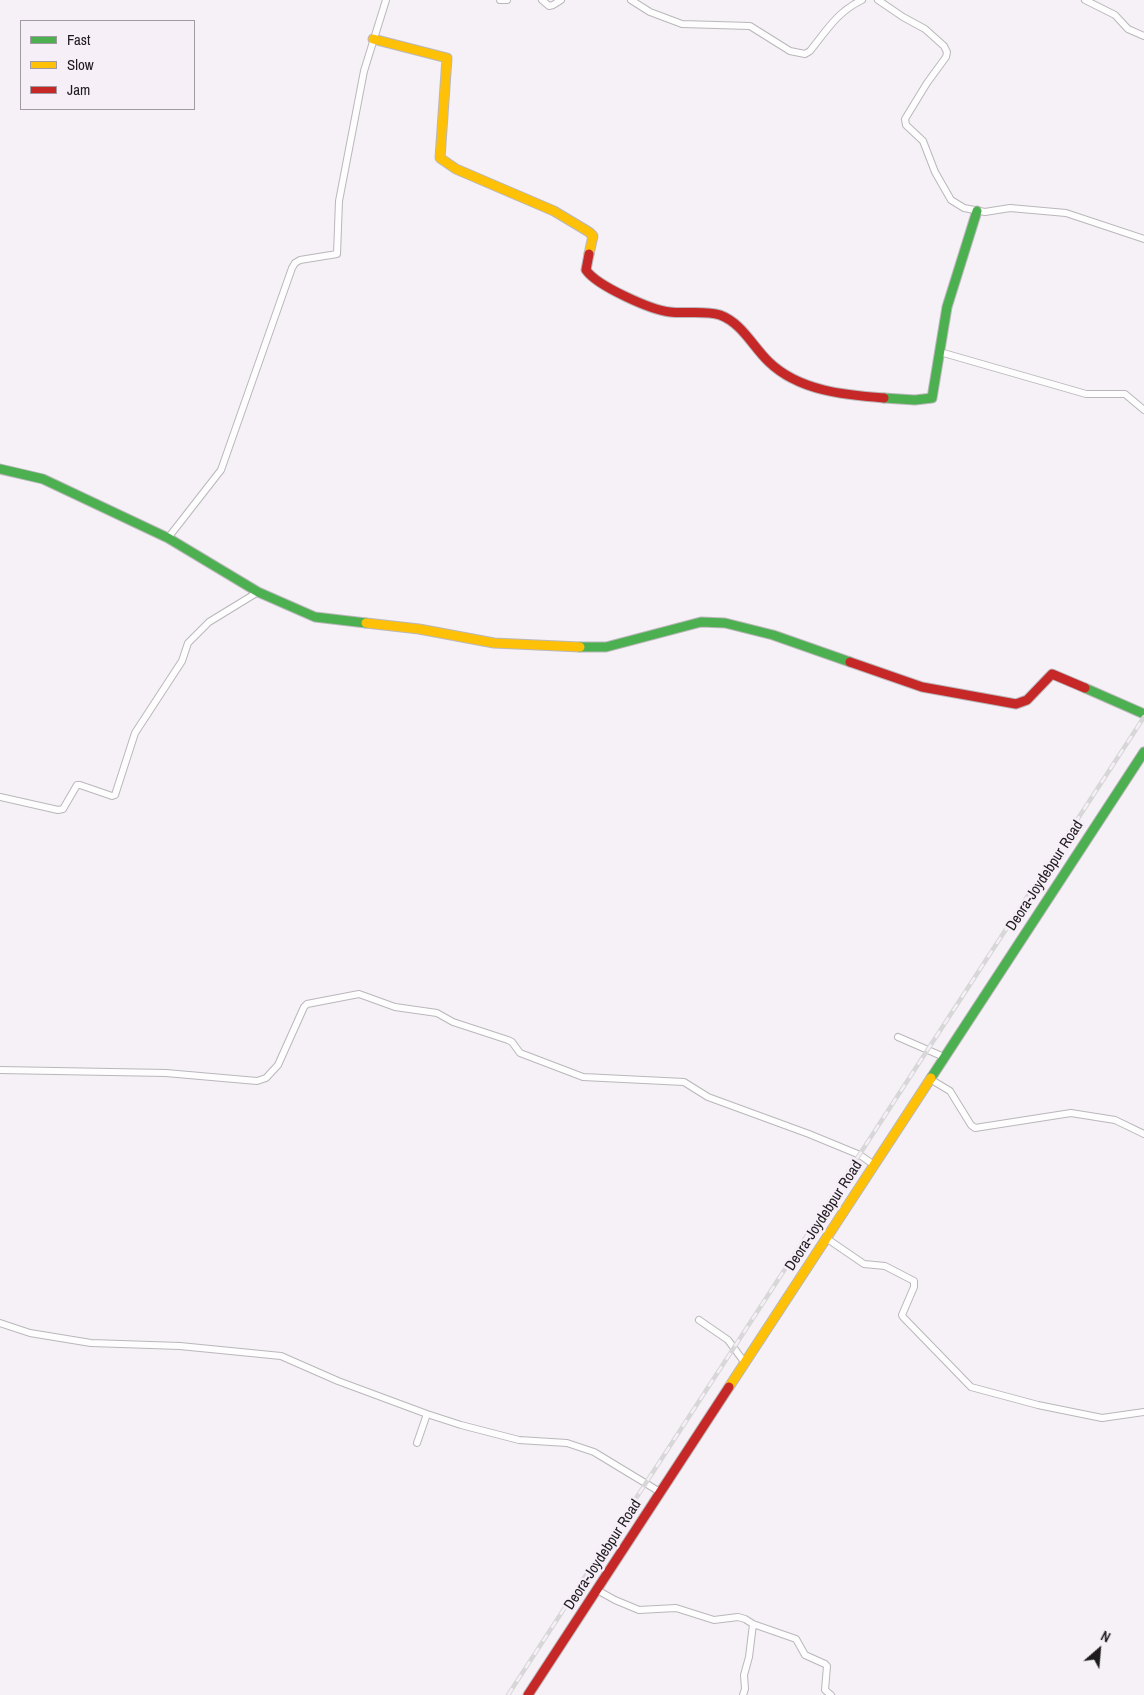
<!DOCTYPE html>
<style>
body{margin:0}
#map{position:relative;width:1144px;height:1695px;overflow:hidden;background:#f5f1f6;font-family:"Archivo Narrow",sans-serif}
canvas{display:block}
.legend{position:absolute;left:20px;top:20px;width:175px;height:90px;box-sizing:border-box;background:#f6eff8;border:1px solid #a09aa1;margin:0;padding:6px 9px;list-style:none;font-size:15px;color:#1e1b1e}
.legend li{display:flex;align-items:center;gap:10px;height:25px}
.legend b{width:25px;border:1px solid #a09aa1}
.north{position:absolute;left:1074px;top:1625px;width:50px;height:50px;-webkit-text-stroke:4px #f6eff8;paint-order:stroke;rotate:27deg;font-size:14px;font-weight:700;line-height:20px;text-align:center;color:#1e1b1e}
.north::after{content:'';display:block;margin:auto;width:18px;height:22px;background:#1e1b1e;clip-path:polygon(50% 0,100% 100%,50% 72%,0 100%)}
</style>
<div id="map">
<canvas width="1144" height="1695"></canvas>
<ul class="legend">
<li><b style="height:6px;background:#4caf50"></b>Fast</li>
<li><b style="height:6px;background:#ffc107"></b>Slow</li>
<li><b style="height:6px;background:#c62828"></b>Jam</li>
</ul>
<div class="north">N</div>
</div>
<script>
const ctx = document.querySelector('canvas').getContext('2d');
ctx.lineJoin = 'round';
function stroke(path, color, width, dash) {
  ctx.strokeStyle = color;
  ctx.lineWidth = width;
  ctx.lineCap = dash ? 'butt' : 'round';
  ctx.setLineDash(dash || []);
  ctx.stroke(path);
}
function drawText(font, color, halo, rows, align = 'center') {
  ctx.font = font + ' "Archivo Narrow",sans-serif';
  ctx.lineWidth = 5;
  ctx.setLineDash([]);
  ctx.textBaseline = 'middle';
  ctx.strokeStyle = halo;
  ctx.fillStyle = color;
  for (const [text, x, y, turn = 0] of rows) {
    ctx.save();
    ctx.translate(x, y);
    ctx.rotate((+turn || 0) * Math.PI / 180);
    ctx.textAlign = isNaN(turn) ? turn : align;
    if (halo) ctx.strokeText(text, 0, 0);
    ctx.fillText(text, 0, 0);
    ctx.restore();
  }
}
const street = new Path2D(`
 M500,0H507
 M542,0L549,6L553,5L561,0
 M631,0L650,12L682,24L750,26L790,51L805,54L810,51C827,30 837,12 862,0
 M878,0L903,17L925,29L944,46L947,52L946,57L927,83L905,119L906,125L923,141L935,172L951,200L964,208L985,212L1010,208L1066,213L1144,239
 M1085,0L1115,15L1128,29L1144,36
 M940,352L1086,394H1125L1144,410
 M168,538L221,470L292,268L295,263L300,260L337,254L339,201L364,71L386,0
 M0,797L58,810L63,809L77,785H80L112,796L115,795L135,733L182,661L188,643L209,622L258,592
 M898,1037L944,1057
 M0,1070L166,1073L257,1081L266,1078L278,1065L304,1007L307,1004L359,994L395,1007L437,1013L453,1022L508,1040L512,1042L520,1053L583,1077L684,1082L708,1097L809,1134L860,1155L874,1165
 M930,1079L950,1091L971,1125L975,1128L1071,1113L1115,1120L1144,1134
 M826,1238L864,1264L885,1266L914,1281V1287L902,1315L903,1317L971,1387L1038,1405L1102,1418L1144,1412
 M699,1320L728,1340L745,1363
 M0,1323L30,1333L91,1343L180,1346L281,1356L338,1381L427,1414L461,1425L519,1440L567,1443L594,1452L660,1492
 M417,1443L427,1414
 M597,1590L615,1600L639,1610L676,1608L714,1620L738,1617L745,1619L753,1624L796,1639L805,1655L825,1664L827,1666L825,1690L831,1695
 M743,1695L745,1689L744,1675L749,1657L753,1624`);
const fast = new Path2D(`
 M884,398L915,400L932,398L947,307L977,211
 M0,469L43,479L168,538L258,592L315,617L366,623
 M580,647H606L701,622L725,623L773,635L850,662
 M1085,688L1144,714
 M931,1078L1144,752`);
const slow = new Path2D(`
 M373,39L447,58L440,158L456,169L554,211L589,232L593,236L589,254
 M366,623L419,629L494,643L580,647
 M729,1387L931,1078`);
const jam = new Path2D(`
 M589,254L586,270C597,286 651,310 670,312C686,314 704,310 720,315C742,323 753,347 769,362C799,391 845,395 884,398
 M850,662L922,687L1016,704L1027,700L1052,674L1085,688
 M528,1695L729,1387`);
stroke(street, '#bab7bb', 8);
stroke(fast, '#bab7bb', 11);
stroke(slow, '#bab7bb', 11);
stroke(jam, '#bab7bb', 11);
stroke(street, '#fefdfe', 6);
stroke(fast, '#4caf50', 9);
stroke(slow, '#ffc107', 9);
stroke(jam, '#c62828', 9);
const rail = new Path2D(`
 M508,1695L1144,717`);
stroke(rail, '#d7d7d7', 4.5);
stroke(rail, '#f6eff8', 2.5, [8]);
drawText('15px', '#1e1b1e', '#f6eff8', [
 ["Deora-Joydebpur Road",1045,876,-57],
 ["Deora-Joydebpur Road",824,1216,-57],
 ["Deora-Joydebpur Road",603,1555,-57]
]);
</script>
